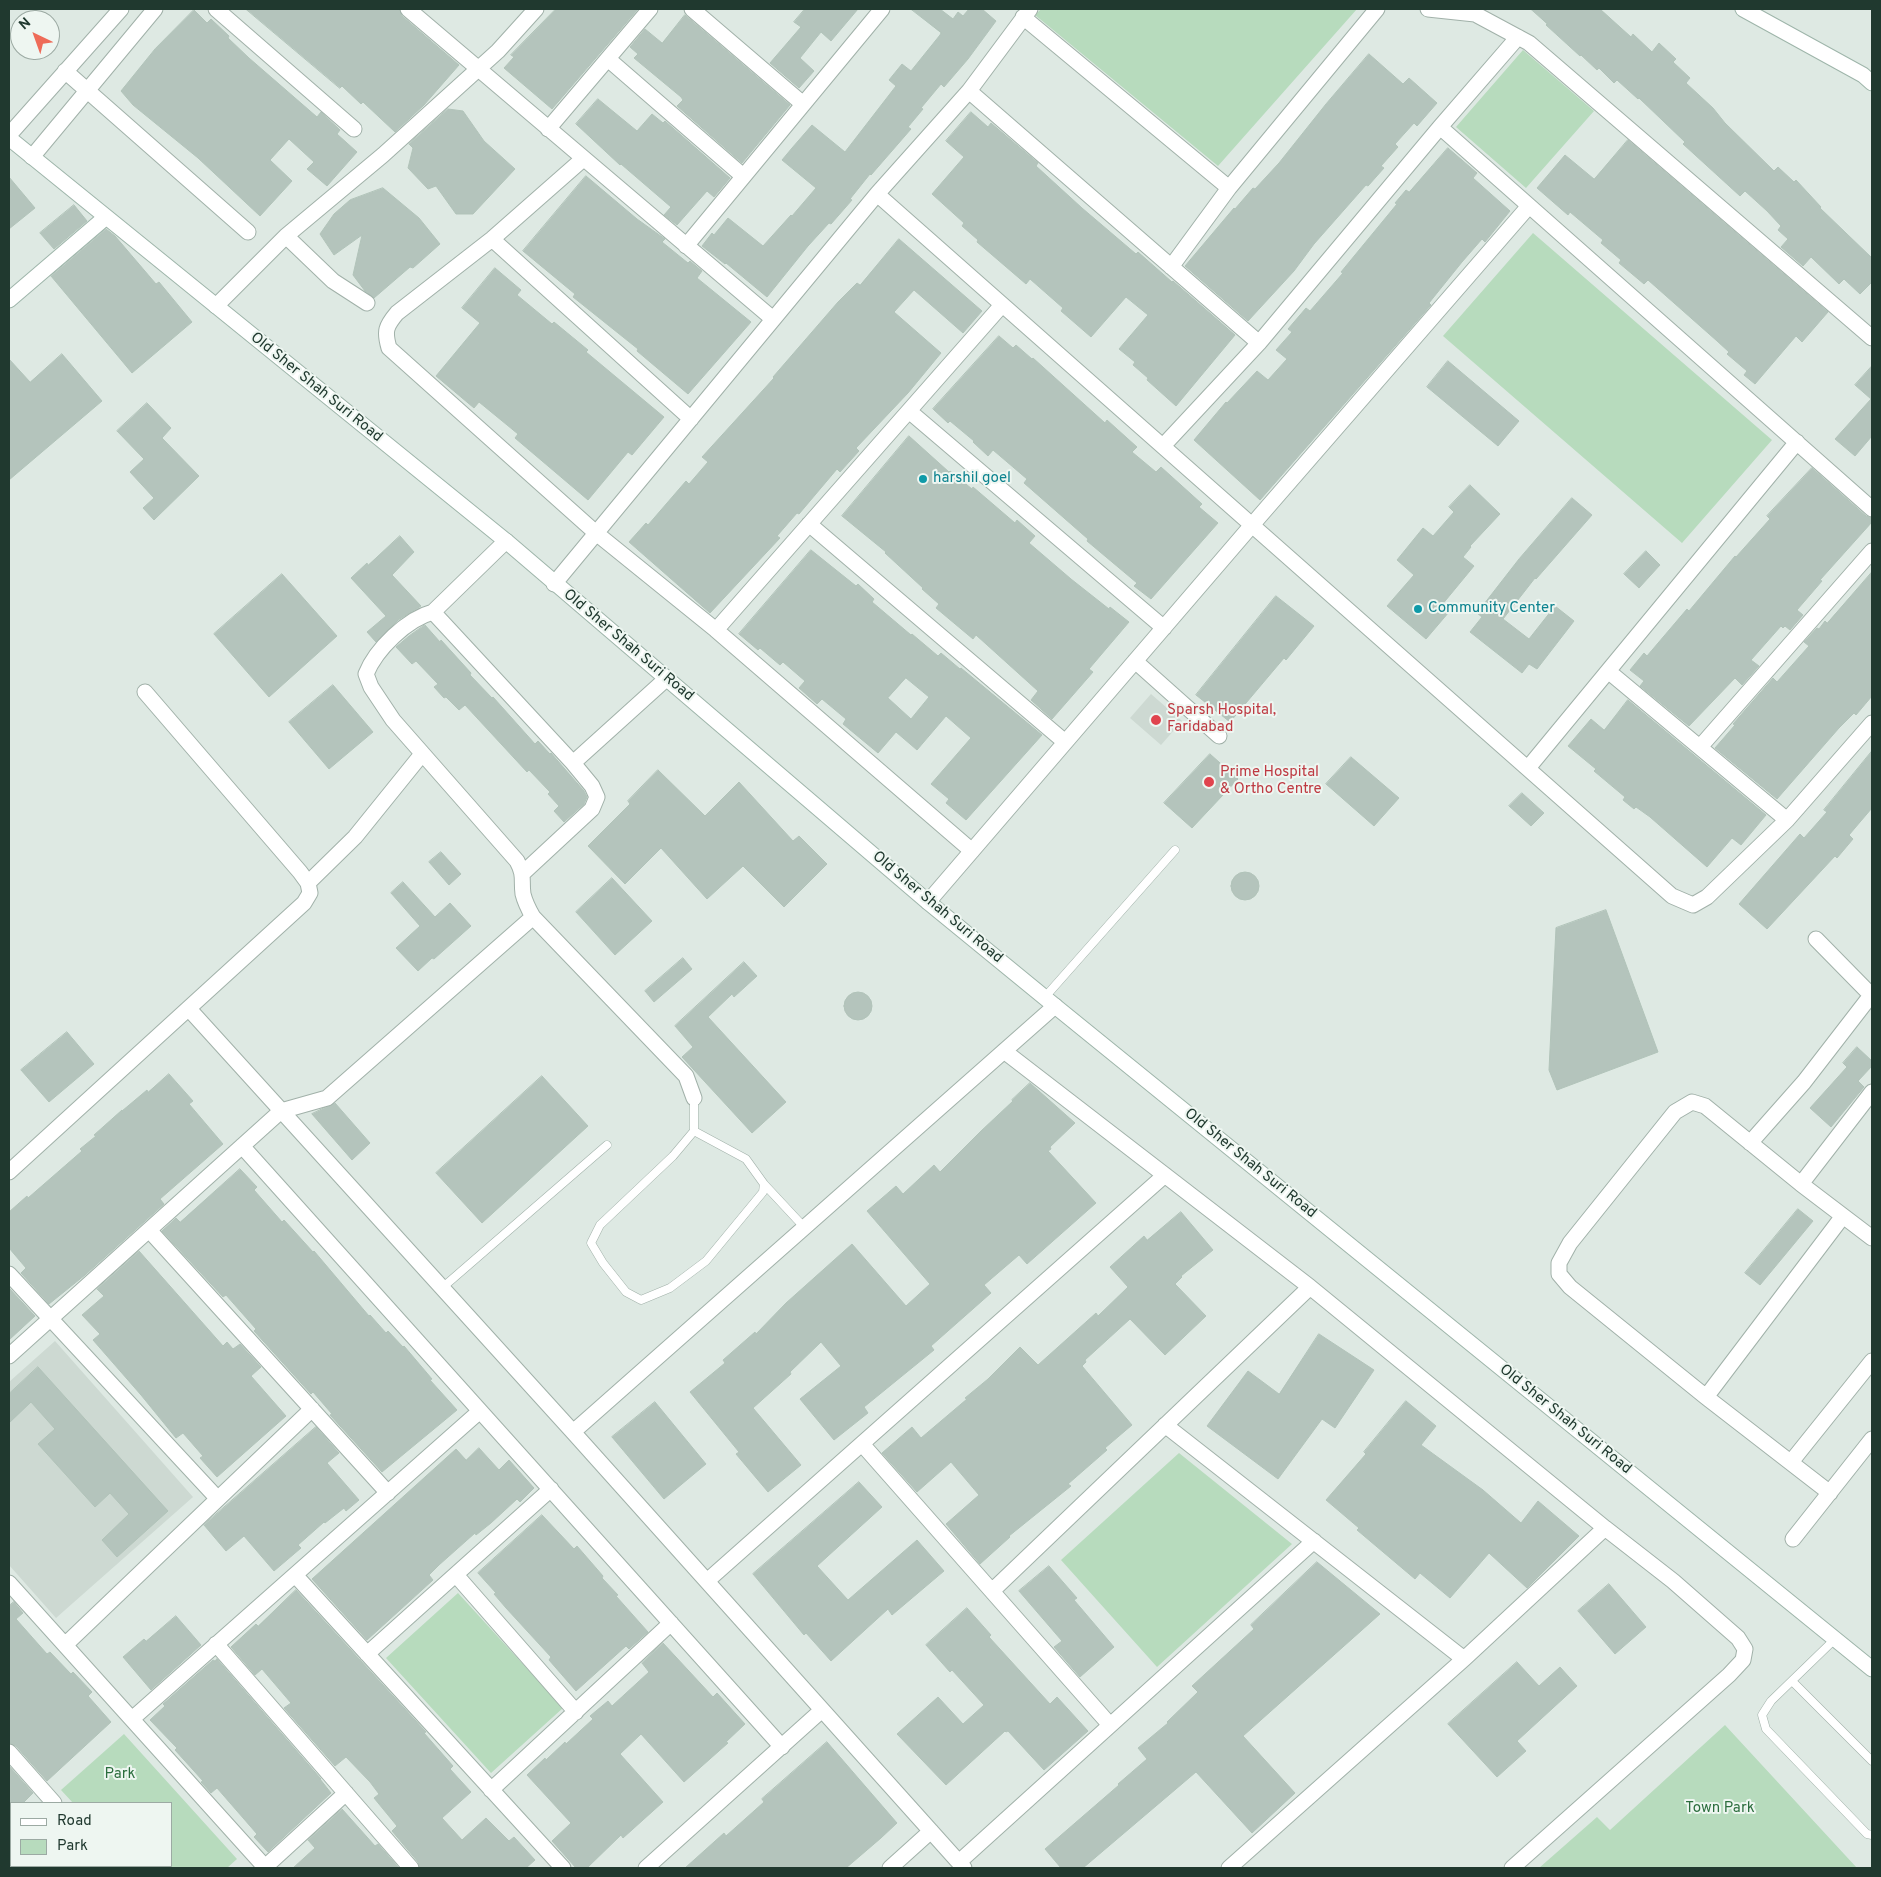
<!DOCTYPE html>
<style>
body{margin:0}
#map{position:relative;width:1881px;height:1877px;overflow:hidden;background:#dee9e3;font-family:Overpass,sans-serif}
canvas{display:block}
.frame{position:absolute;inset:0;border:10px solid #20392f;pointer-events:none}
.legend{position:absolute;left:10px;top:1802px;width:162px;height:65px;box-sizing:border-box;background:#eef6f1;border:1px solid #9caaa3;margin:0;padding:6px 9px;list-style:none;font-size:15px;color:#20392f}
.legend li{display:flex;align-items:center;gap:10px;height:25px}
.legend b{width:25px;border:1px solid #9caaa3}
.north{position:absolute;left:10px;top:10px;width:50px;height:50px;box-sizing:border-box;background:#eef6f1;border:1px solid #9caaa3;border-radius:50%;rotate:318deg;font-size:14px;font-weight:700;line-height:20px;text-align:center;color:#20392f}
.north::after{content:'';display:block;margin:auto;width:18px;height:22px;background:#ee6b58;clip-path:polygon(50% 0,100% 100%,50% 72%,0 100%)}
</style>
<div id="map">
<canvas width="1881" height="1877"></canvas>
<div class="frame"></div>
<ul class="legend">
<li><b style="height:6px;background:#fff"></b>Road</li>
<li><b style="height:14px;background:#b7dbbd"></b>Park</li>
</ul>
<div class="north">N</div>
</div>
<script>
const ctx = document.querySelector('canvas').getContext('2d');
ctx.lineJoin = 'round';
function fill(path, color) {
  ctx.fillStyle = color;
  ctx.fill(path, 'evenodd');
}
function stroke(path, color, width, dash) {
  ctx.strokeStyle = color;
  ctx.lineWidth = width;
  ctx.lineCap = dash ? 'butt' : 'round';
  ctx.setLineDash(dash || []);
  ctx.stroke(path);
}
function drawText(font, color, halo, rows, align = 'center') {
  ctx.font = font + ' Overpass,sans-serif';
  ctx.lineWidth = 4;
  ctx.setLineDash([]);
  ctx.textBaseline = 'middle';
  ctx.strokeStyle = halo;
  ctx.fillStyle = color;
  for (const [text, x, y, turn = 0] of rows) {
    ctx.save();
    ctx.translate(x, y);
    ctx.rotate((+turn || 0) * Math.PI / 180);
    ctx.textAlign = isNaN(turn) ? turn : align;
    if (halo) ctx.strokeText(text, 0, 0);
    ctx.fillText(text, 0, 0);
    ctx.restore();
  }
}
fill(new Path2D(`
 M1151,694L1182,721L1161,745L1130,718Z
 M55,1341L193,1497L56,1618L9,1565V1382Z`), '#cdd9d2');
fill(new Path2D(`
 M1041,9H1357L1218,166L1035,15Z
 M1523,50L1594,111L1526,188L1456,127Z
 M1533,233L1772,440L1682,543L1443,336Z
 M1179,1453L1292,1544L1157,1667L1061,1560Z
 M458,1593L563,1708L491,1773L386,1658Z
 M1725,1725L1857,1868H1539L1597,1817L1610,1830Z
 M124,1734L237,1859L227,1868H132L130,1866H171V1803H73L61,1790Z`), '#b7dbbd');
const building = new Path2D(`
 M246,9H399L402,16L459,65L424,105L395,132L363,102L361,104L342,86L340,88Z
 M556,9H638L552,109L504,68L514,57L511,55Z
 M805,9H858L831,41L821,32L800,58L814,71L799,88L770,63L801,27L794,22Z
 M911,9H940L953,19L958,12L963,16L969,9H982L996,21L968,59L944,87L941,84L921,108L923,109L908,127L911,129L871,175L870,174L850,199L852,200L831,224L829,223L808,246L767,297L726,263L725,264L702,246L712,233L714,235L728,218L763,246L791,215L792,216L816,188L782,160L792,148L812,125L845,152L896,86L889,80L902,64L911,71L940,35L941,33Z
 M1531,9H1600L1631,37L1633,34L1652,52L1659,43L1676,59L1673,62L1690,78L1686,83L1713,108L1725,123L1774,171L1778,167L1794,182L1796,180L1821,207L1820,208L1872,258V282L1860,294L1844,279L1839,284L1811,257L1803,266L1781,247L1788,239L1778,230L1781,226L1767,211L1745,191L1740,196L1683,144L1685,142L1639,98L1638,99L1617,80L1614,83L1599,68L1597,70L1581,55L1580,56L1546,25L1547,24Z
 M194,10L207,23L211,19L229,36L228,38L249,58L317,117L321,112L340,130L337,134L357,152L327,186L307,169L314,162L289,139L270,160L292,181L260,216L198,158L133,105L121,91L155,49Z
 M685,15L790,105L742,163L677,106L683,100L681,97L634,58L638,54L630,47L645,29L662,43Z
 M1369,54L1403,84L1409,78L1437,103L1417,126L1414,123L1395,144L1398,147L1381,166L1384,168L1368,186L1366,185L1314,244L1294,271L1248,321L1185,266L1234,208L1235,209L1253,188L1255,189L1279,163L1326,104Z
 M598,99L637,131L652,114L663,123L665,121L730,178L714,197L707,191L677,225L664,215L671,207L621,164L620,165L576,124Z
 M448,109L463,111L484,141L515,169L473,214H456L436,186L428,189L408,168L413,148L409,144Z
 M971,112L988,127L991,123L1038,163L1036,166L1082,208L1136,254L1138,252L1172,282L1173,281L1235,335L1176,406L1147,380L1148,378L1133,365L1135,362L1119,349L1148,315L1126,297L1091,337L1061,311L1063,308L1030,279L1026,284L977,242L978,240L962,226L964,223L932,194L964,157L946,141Z
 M1628,140L1828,312L1802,342L1796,336L1755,384L1744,375L1747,371L1727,354L1729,352L1717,341L1648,280L1644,284L1619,263L1621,260L1601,243L1603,240L1570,212L1568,215L1537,188L1565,155L1594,179Z
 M1448,148L1477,173L1473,178L1510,211L1485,242L1482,239L1462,262L1429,303L1431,305L1260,500L1194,440L1226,402L1227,403L1257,371L1268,380L1287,359L1276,350L1292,332L1288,329L1306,308L1310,311L1343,273L1341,272L1397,204L1395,203L1406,190L1409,192Z
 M586,176L637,219L665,239L662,242L688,263L690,261L702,271L697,278L751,322L688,394L637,351L638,349L573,297L575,294L523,251Z
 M9,177L35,208L9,229Z
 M383,188L419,218L440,244L413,268L410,267L374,298L365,291L353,275L362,235L334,255L320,234L334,214L350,200Z
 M74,205L87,221L54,249L40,233Z
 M106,229L115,236L156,284L159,282L192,322L132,373L51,276Z
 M899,239L982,311L963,333L914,290L894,312L941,353L908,393L856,448L859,451L840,472L837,469L799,514L797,513L777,536L780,538L710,613L629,542L646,523L648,525L686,481L689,484L708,462L702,457L774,378L773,377L838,302L857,283L860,285Z
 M495,268L521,290L517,295L552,324L554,322L588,350L586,352L664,417L632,455L628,452L588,500L515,438L518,434L479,402L474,408L436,376L480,323L462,308Z
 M999,336L1013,348L1016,345L1032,359L1033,358L1105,423L1107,420L1137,447L1132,452L1156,472L1161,467L1202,504L1199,507L1218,523L1151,599L1134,586L1137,583L1087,541L1088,539L1024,483L1027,479L993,450L988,456L973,442L974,441L950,421L948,423L933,409Z
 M62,354L102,401L9,480V359L30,382Z
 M1448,361L1519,421L1498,446L1427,387Z
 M1872,366V436L1855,456L1835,439L1871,399L1855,385Z
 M147,403L171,428L162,438L199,476L154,520L143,508L154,498L130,472L144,459L117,431Z
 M909,436L949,472L950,471L972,489L973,487L1015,523L1017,520L1035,536L1029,543L1071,579L1109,609L1110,607L1129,622L1089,669L1093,672L1052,719L1031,700L1038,691L976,635L973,639L936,608L939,604L922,589L923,588L885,553L886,552L842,516Z
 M1812,468L1866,516L1872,518V522L1820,580L1822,581L1797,610L1803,615L1790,630L1785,626L1783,628L1781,626L1751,660L1759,666L1742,685L1735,678L1689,726L1640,686L1644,681L1630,670L1644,653L1647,656L1687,609L1689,611L1735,556L1736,557L1770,519L1767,516Z
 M1470,485L1500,514L1470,546L1471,547L1463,557L1474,566L1441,606L1449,612L1426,639L1387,606L1414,575L1397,560L1423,528L1433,536L1454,512L1449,507Z
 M1572,498L1592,515L1536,579L1535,578L1503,619L1529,639L1555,606L1574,621L1537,669L1529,664L1522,673L1470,632L1482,617L1477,613L1519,559Z
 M400,536L414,552L392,575L421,606L398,620L376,642L367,632L386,616L351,578L367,563L368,565Z
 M811,550L856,586L858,584L874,599L872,602L911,635L912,634L938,656L941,653L960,669L961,668L1042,735L966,820L946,803L949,799L931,784L971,738L946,716L917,750L896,732L878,753L843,724L846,719L822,699L817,704L799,688L805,681L783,662L780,665L760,648L758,650L739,634ZM906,678L929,697L911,719L888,698Z
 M1646,551L1660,565L1639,588L1624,574Z
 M1872,572V696L1856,715L1854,713L1839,728L1777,799L1715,748L1735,725L1733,724L1773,678L1777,682L1809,646L1804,642L1817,628L1819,629L1825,621L1827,623Z
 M282,574L337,636L269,697L214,634Z
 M1276,596L1314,626L1286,660L1284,658L1230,722L1196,695Z
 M425,625L440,642L441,640L471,673L470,675L492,698L493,697L535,744L538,741L550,754L551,753L584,791L587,797L584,804L564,822L554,811L559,806L548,794L550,792L529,770L527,772L465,705L459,710L446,697L444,698L434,687L438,684L416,661L412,664L396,647L409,636Z
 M333,685L373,732L329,769L289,722Z
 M1628,700L1766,815L1741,845L1732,838L1707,867L1650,817L1636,807L1634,809L1623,800L1625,797L1594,771L1596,769L1568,746L1591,719L1604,730Z
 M1872,751V808L1849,835L1853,839L1837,858L1835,856L1767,929L1739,904L1800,834L1804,838L1827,812L1824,810Z
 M1210,754L1238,779L1192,828L1164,803Z
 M1351,757L1399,798L1374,826L1326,784Z
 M658,770L705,816L739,782L793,841L799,836L827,864L784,907L743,866L707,899L661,848L625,884L588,846L630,804L628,801Z
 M1522,793L1544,813L1531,826L1509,806Z
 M441,852L461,874L449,885L429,862Z
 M1231 886a14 14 0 1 1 28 0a14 14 0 1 1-28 0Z
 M612,878L652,921L615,955L576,912Z
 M403,882L435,917L450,903L471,926L434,959L432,958L418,971L396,948L420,926L391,893Z
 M1606,910L1658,1052L1557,1090L1549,1070L1556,928Z
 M683,958L692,969L654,1002L645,991Z
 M744,962L757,976L734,997L732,994L708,1017L786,1102L752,1133L682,1057L693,1047L675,1026Z
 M844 1006a14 14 0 1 1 28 0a14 14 0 1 1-28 0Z
 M67,1032L94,1064L49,1102L21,1070Z
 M1857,1047L1872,1061V1066L1858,1081L1864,1087L1831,1127L1810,1108L1847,1067L1843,1063Z
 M169,1074L193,1101L189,1104L223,1144L160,1199L164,1204L85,1275L49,1304L21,1273L26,1268L9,1248V1212L27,1196L28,1198L82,1151L80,1149L96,1136L94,1135L122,1110V1111L147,1090L148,1092Z
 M542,1076L588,1126L482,1223L436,1173Z
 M1030,1083L1075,1123L1050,1147L1051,1149L1048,1151L1096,1203L1027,1264L1019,1255L984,1285L991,1293L931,1346L934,1350L864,1407L868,1413L834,1440L800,1399L841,1366L821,1342L790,1372L791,1374L753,1408L801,1465L768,1492L736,1454L739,1452L690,1392L725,1363L723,1360L755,1332L756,1334L786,1303L852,1244L906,1306L930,1284L867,1211L896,1186L903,1194L934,1165L940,1172L981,1131L1013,1101L1012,1100Z
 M335,1103L370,1143L352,1160L312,1114Z
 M240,1169L257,1187L254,1190L282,1222L284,1220L313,1252L314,1251L369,1316L370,1315L386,1333L388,1331L403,1347L404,1346L432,1379L430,1380L457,1410L382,1472L330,1415L332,1414L313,1392L311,1394L254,1331L256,1329L226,1295L223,1297L162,1231L176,1218L180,1222Z
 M1798,1209L1813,1221L1760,1285L1745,1273Z
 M1181,1212L1213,1250L1181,1276L1182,1277L1175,1284L1206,1316L1165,1355L1130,1319L1085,1360L1086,1362L1082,1366L1132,1425L1105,1448L1107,1450L1068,1484L1071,1486L1009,1536L1010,1537L980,1564L946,1524L979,1495L951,1462L917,1492L882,1453L912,1427L921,1438L967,1399L965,1398L988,1379L1020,1347L1038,1365L1096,1313L1098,1316L1128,1287L1110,1267L1144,1236L1147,1240Z
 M139,1251L223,1346L227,1342L233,1349L240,1344L261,1367L251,1376L286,1416L217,1477L200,1458L203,1456L183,1433L176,1438L141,1395L93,1340L100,1334L82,1315L104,1296L97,1289Z
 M9,1288L35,1316L9,1340Z
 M1319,1334L1374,1370L1335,1428L1322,1419L1278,1479L1207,1426L1248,1371L1279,1394Z
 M38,1367L168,1511L117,1557L102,1540L129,1514L110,1493L95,1507L38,1444L55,1429L31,1402L9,1423V1394Z
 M1406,1401L1436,1426L1421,1445L1483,1490L1521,1523L1538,1501L1579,1536L1527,1588L1489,1553L1450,1598L1420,1573L1415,1579L1357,1530L1359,1528L1326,1500L1366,1454L1364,1452Z
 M655,1402L706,1464L664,1499L612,1437Z
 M316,1427L339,1453L327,1463L359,1500L346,1511L344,1508L325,1523L324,1522L298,1545L301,1548L274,1571L244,1536L226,1551L204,1525Z
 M479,1448L499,1470L509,1460L534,1488L520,1502L517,1499L491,1523L476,1535L475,1533L439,1565L429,1575L433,1580L367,1640L312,1579L456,1449L466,1460Z
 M859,1482L882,1507L817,1566L848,1600L917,1540L944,1571L892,1615L888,1609L831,1661L806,1633L804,1635L753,1574Z
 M542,1515L574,1549L577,1546L603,1576L602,1578L618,1595L616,1596L648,1632L629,1649L626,1646L576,1691L549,1660L551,1657L506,1608L494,1594L496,1593L478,1573Z
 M1317,1562L1380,1614L1243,1736L1295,1793L1252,1833L1196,1772L1083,1868H1061L1045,1849L1119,1785L1118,1784L1147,1759L1138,1748L1168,1723L1167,1722L1198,1692L1192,1686L1254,1629L1251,1625Z
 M1049,1566L1077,1598L1074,1600L1114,1647L1080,1677L1054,1647L1062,1641L1019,1591Z
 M1609,1584L1646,1627L1615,1654L1578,1611Z
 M296,1590L426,1732L424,1733L453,1766L450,1769L471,1792L442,1818L462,1840L486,1818L509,1841L514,1837L535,1860L526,1868H420L418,1862L392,1831L397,1826L374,1798L379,1794L370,1782L346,1757L335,1766L284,1708L291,1703L262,1669L255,1675L231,1647L256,1624L258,1626Z
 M14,1602L23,1613L16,1619L47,1654L50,1652L71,1674L73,1672L92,1692L88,1696L111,1722L47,1781L16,1746L9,1743V1606Z
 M967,1608L991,1635L989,1637L1050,1704L1057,1697L1088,1731L1044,1770L1008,1731L1006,1732L1005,1731L946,1785L897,1734L938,1697L963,1724L984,1705L952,1670L950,1672L926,1645Z
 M176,1616L201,1645L151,1690L123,1657L144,1639L146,1641Z
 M663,1643L713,1697L717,1693L745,1724L726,1742L728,1743L684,1782L641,1734L620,1754L663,1802L623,1838L621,1835L587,1868H576L552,1841L571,1823L527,1775L545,1758L546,1760L565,1742L566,1744L593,1719L590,1716L608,1701L612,1706L649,1672L642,1663Z
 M217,1659L321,1779H320L331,1793L268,1852L254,1837L257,1834L217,1788L211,1793L201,1782L203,1781L175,1750L177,1748L150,1720L165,1706L163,1704L213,1660L215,1661Z
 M1517,1662L1539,1686L1560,1667L1577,1686L1517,1741L1526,1751L1497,1777L1448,1724Z
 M827,1742L897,1823L881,1838L846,1868H685L724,1833L726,1836L764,1802L762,1799Z
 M9,1766L33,1793L23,1803H9Z
 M342,1809L375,1846L378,1844L399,1868H293L315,1848L308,1840Z`);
fill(building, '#b4c4bc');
stroke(building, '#b1c3b9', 1);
const lane = new Path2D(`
 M1045,997L1175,850
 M694,1098V1131L673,1156L600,1225L591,1243L603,1263L626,1292L641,1300L670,1288L706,1261L763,1192L764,1184L746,1159L694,1131
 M764,1184L804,1227
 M442,1288L607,1145
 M1835,1639L1771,1701L1762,1715L1766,1729L1867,1834L1872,1835
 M1792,1681L1872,1761`);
const street = new Path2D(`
 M216,9L354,129
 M408,9L773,319
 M692,9L803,104
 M1428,9L1475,14L1529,43L1872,338
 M1023,17L1229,188
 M608,59L743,176
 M65,71L248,232
 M969,91L1259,343
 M1440,127L1872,509
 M548,129L650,9
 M9,135L121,9
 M32,157L155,9
 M583,159L492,239L397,313C386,326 384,331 389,348L596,533L716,630L972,851
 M877,194L1672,896L1693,905L1707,897L1787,820L1872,723
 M286,236L333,281L367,303
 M492,239L691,419
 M686,246L882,9
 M1171,267L1229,188L1377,9
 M216,306L286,236L383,155L498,51L536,9
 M909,411L1164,628
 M1163,446L1259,343L1440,127L1518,37
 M809,524L1065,742
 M554,584L877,194L969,91L1030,9
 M433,612L506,541
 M716,630L1002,305
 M1135,661L1219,736
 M1608,671L1787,820
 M1700,747L1872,551
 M573,763L666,679
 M1528,768L1797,442
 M523,873L592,809L597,797L592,786L573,763L433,612C407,619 376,649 366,674L371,687L393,720L517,861C525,876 521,879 523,894C525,902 529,910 533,917L686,1076L694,1098
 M308,883L355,837L422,754
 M928,902L1252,525L1529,206
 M1816,939L1871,995
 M189,1009L573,1432L964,1868
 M1004,1051L1310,1287L1605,1528L1673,1581L1738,1638L1745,1649L1743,1660L1729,1675L1512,1868
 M1750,1143L1804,1082L1872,994
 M242,1146L782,1747
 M9,1172L304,903L310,893L308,883L300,872L145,692
 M1801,1184L1872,1092
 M149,1230L388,1493
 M9,1274L218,1499
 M9,1356L281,1111L327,1098L533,917
 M1706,1397L1843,1216
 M1165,1425L1464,1659
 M573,1432L1055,1006
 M862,1444L1110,1725
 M1791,1462L1872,1361
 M1830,1493L1706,1397L1570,1287L1559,1274V1263L1570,1243L1675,1112L1692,1102L1705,1106L1801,1184L1872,1238
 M1793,1539L1872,1439
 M295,1575L563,1868
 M456,1575L576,1712
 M707,1581L1165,1175
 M9,1583L265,1867
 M992,1591L1310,1287
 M216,1644L411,1868
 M65,1645L312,1409
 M367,1654L551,1489
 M132,1719L480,1411
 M9,1752L54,1803
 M491,1790L671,1623
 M959,1862L1314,1541
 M109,1866L111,1868
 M264,1868L346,1793
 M646,1868L822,1710
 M890,1868L931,1831
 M1229,1868L1464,1659L1605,1528`);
const secondary = new Path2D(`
 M1743,9L1863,75L1872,83
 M9,138L506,541L928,902L1055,1006L1872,1669
 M9,300L106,217`);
stroke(lane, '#a1b1a9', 9);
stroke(street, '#a1b1a9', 17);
stroke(secondary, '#9eb5aa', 17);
stroke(lane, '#fff', 8);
stroke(street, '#fff', 15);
stroke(secondary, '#fff', 15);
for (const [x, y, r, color] of [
 [923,479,5,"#0f9aa8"],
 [1418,609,5,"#0f9aa8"],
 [1156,720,6,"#e0444e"],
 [1209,782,6,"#e0444e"]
]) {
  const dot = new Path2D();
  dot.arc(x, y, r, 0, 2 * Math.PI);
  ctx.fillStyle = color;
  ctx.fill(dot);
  stroke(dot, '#eef6f1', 2);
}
drawText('15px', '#20392f', '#eef6f1', [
 ["Old Sher Shah Suri Road",316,388,39],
 ["Old Sher Shah Suri Road",628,646,40],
 ["Old Sher Shah Suri Road",937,908,40],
 ["Old Sher Shah Suri Road",1250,1164,39],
 ["Old Sher Shah Suri Road",1565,1420,39]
]);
drawText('15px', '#0d838f', '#eef6f1', [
 ["harshil goel",933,479],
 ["Community Center",1428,609]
], 'left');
drawText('15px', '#be3a42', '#eef6f1', [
 ["Sparsh Hospital,",1167,711],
 ["Faridabad",1167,728],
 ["Prime Hospital",1220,773],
 ["& Ortho Centre",1220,790]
], 'left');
drawText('15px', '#2c6e3e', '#eef6f1', [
 ["Park",120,1775],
 ["Town Park",1720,1809]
]);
</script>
